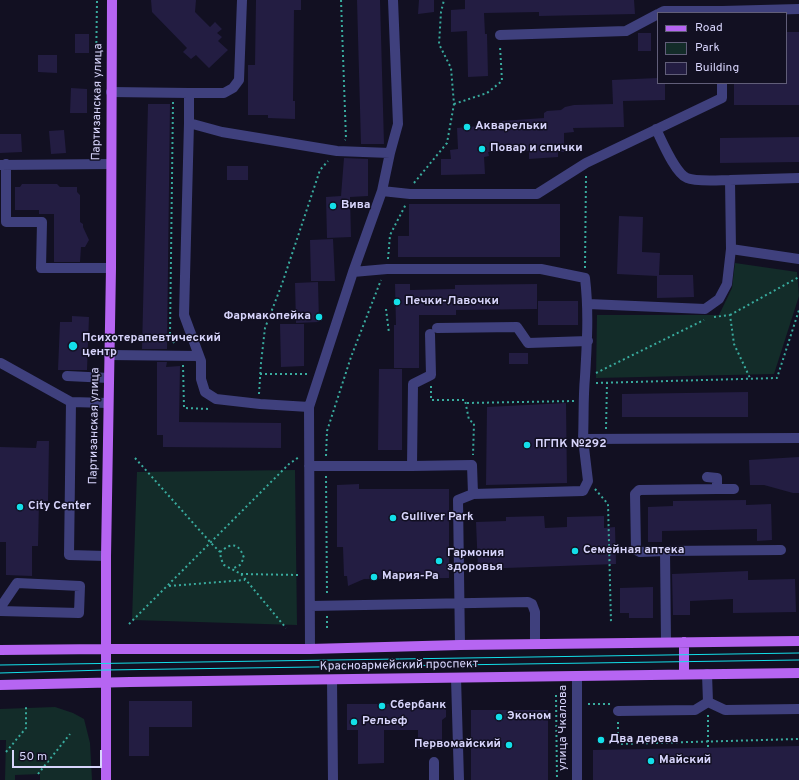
<!DOCTYPE html>
<meta charset="utf-8">
<style>
body{margin:0}
#map{position:relative;width:799px;height:780px;overflow:hidden;background:#121022;font-family:Overpass,sans-serif}
canvas{display:block}
.legend{position:absolute;left:657px;top:12px;width:130px;height:72px;box-sizing:border-box;background:#121022;border:1px solid #615e79;margin:0;padding:5px 7px;list-style:none;font-size:12px;color:#d7d4fb}
.legend li{display:flex;align-items:center;gap:8px;height:20px}
.legend b{width:20px;border:1px solid #615e79}
.scale{position:absolute;left:12px;top:750px;width:90px;height:18px;box-sizing:border-box;border:2px solid #d7d4fb;border-top:0;padding-left:5px;font-size:12px;line-height:14px;white-space:nowrap;color:#d7d4fb;-webkit-text-stroke:3px #121022;paint-order:stroke}
</style>
<div id="map">
<canvas width="799" height="780"></canvas>
<ul class="legend">
<li><b style="height:5px;background:#b665f2"></b>Road</li>
<li><b style="height:11px;background:#132c29"></b>Park</li>
<li><b style="height:11px;background:#231d42"></b>Building</li>
</ul>
<div class="scale">50 m</div>
</div>
<script>
const ctx = document.querySelector('canvas').getContext('2d');
ctx.lineJoin = 'round';
function fill(path, color) {
  ctx.fillStyle = color;
  ctx.fill(path, 'evenodd');
}
function stroke(path, color, width, dash) {
  ctx.strokeStyle = color;
  ctx.lineWidth = width;
  ctx.lineCap = dash ? 'butt' : 'round';
  ctx.setLineDash(dash || []);
  ctx.stroke(path);
}
function drawText(font, color, halo, rows, align = 'center') {
  ctx.font = font + ' Overpass,sans-serif';
  ctx.lineWidth = 3;
  ctx.setLineDash([]);
  ctx.textBaseline = 'middle';
  ctx.strokeStyle = halo;
  ctx.fillStyle = color;
  for (const [text, x, y, turn = 0] of rows) {
    ctx.save();
    ctx.translate(x, y);
    ctx.rotate((+turn || 0) * Math.PI / 180);
    ctx.textAlign = isNaN(turn) ? turn : align;
    if (halo) ctx.strokeText(text, 0, 0);
    ctx.fillText(text, 0, 0);
    ctx.restore();
  }
}
fill(new Path2D(`
 M735,263L797,272L799,296L774,374L596,378L597,315H719L732,288Z
 M295,470L297,625L132,620L137,472Z
 M55,707L73,713L84,719L90,743L92,780H40V774L15,775V780H5L6,740H0V709Z`), '#132c29');
fill(new Path2D(`
 M151,0H196L195,12L210,27L215,22L222,29L217,33L222,37L218,41L228,50L209,68L196,55L191,59L183,52L187,48L152,12Z
 M256,0H301V10H294L293,101H295V119L268,118V115H248V65H255Z
 M357,0H380L384,144H361Z
 M419,0H434V12L418,14Z
 M465,0H634L635,14L539,16V12L484,13L485,34H487L488,76L468,77L467,31L451,32V10L465,9Z
 M786,32H799V105H734V83H786Z
 M638,33H651V51H638Z
 M75,34H89V53H75Z
 M38,55H57V73L38,72Z
 M658,78V83H665V100L623,101L624,127L573,128L574,132L564,133V152H558V157L529,159V151L488,152L489,156L484,157L485,174L441,175V159H451L450,150L458,149L457,128L502,124V121L544,118V113L547,111L561,110L565,107L574,105L613,104L612,80Z
 M71,88L87,89V113H70Z
 M148,104H170L167,349H142Z
 M64,130L66,153L51,154L49,131Z
 M0,134H21L22,152L0,153Z
 M799,137V162L720,163V138Z
 M344,158L368,159V196L350,197L351,237L327,238L326,197L341,196Z
 M227,166H248V180H227Z
 M22,184H57L60,187H77V192L80,195V222L83,224V227L89,240L85,247H81L80,262H54V214H39V210H15V187H20Z
 M409,204H560V257H398V236H409Z
 M619,216L643,217L642,252L660,253L659,275H693L694,297L657,298V276L617,274Z
 M333,239L335,281H311L310,240Z
 M318,282L319,322L296,323L295,283Z
 M395,284H410V290L455,289V285L537,284V309L456,310V315H419V368H394V325H396Z
 M538,301H578V325H538Z
 M72,316L89,317L87,370H58L60,322H72Z
 M280,324H304V366L281,367Z
 M509,353H528V364H509Z
 M157,362H167L166,367L180,366L179,422L281,423V448L163,447V435H157Z
 M379,369H402V450H378Z
 M748,392V417H622V394Z
 M566,403L567,483L486,485L487,407Z
 M37,441H49L48,501H39L38,546H32V576L6,575V542H0V447L36,448Z
 M799,457V493H793L764,485H750L749,460Z
 M359,484V489H449V578L364,579L348,586L347,576H344L343,547H337V485Z
 M746,500V505L771,504L772,540L757,541V529L662,531V542H648V507L673,506V501Z
 M544,516L545,528L567,527V517L604,516V528L615,527L616,564L478,569L476,522L506,521V517Z
 M748,571V580L795,579L796,612L733,613V599L690,601V615H673L672,574Z
 M653,587V618H629V613H620V588Z
 M129,701H192V727H149V756H129Z
 M347,704H411L441,705L446,710V717L442,720V748L418,749V730H384V763L358,764V730H347Z
 M471,710H548V780H471Z
 M799,746V780H593V750Z`), '#231d42');
stroke(new Path2D(`
 M341,0L346,139L345,140
 M173,102L170,335L175,345
 M454,104L487,93L502,81L500,46
 M95,138L97,0
 M414,183L447,143L454,104L451,68L439,44L441,12L444,0
 M388,259L390,235L406,204
 M585,268L586,176
 M386,309L389,333
 M730,315L799,277
 M714,317L730,315L734,344L750,378
 M183,365L184,408L211,409
 M596,373L704,320
 M260,374H307L308,372
 M596,383L777,378L799,310
 M431,386V400H465L469,420L474,423L473,455
 M259,394L261,363L265,328L282,284L320,170L328,161
 M467,403L574,401
 M606,429L607,382
 M326,456L327,431L351,357L381,280
 M135,458L211,543L220,552L221,559L224,565L241,574L286,628
 M326,476L327,596
 M595,489L608,504L611,623
 M220,552C232,542 239,543 244,558L240,565L232,569
 M241,574L299,575
 M169,586L245,580
 M327,616V628
 M129,624L289,464L299,457
 M556,695L557,780
 M588,704H610
 M708,715V748
 M618,722V744L799,739
 M6,752L26,728V706
 M38,774L70,734`), '#39ab9e', 2, [2, 3]);
stroke(new Path2D(`
 M660,13L664,11H722L799,9
 M500,35L626,31L658,14
 M111,92L189,93V123L222,132L337,151L390,153
 M189,93H224L233,88L239,80L242,0
 M189,123L184,315L201,361V379L205,392L216,399L260,404L309,407
 M656,129C662,141 675,173 687,178C696,182 720,180 730,180
 M6,164V222H42L41,268H111
 M0,165L111,164
 M382,191L410,194H537L586,163L722,98V83
 M731,249L799,259
 M353,272L387,269H541L585,278C589,312 587,343 585,377C583,398 584,418 583,439L799,438
 M588,304L705,309L719,299L727,284L731,249L730,180L799,178
 M437,328L517,327L528,343L588,341
 M109,355L199,356
 M1,363L71,402L108,403
 M67,376L109,378
 M71,402L69,555L106,556
 M309,466H412L413,384L431,375L430,334
 M412,466L472,465L473,494
 M717,489H734
 M665,551L640,552L636,550L635,494L639,490L717,489V478L707,477
 M310,606L528,602L532,604L535,612V644
 M0,608L17,583L80,586L79,613L0,611
 M666,642L665,551L781,550
 M460,645L458,500L473,494L583,491L588,481L583,439
 M310,649L309,407L353,272L382,191L390,153L398,124L393,0
 M707,674L708,702
 M577,676V780
 M456,678L459,780
 M332,680L333,780
 M618,711L695,710L708,702L725,710L799,709
 M434,762V780`), '#3f407d', 10);
stroke(new Path2D(`
 M684,642V674
 M0,650L106,649H310L460,645L799,641
 M0,685L130,682L799,673
 M106,780V556L111,268L112,0`), '#b665f2', 10);
stroke(new Path2D(`
 M0,665L799,653
 M0,673L106,670L799,660`), '#13dfe9', 1);
for (const [x, y, r, color] of [
 [467,127,4,"#13dfe9"],
 [482,149,4,"#13dfe9"],
 [333,206,4,"#13dfe9"],
 [397,302,4,"#13dfe9"],
 [319,317,4,"#13dfe9"],
 [73,346,5,"#13dfe9"],
 [527,445,4,"#13dfe9"],
 [20,507,4,"#13dfe9"],
 [393,518,4,"#13dfe9"],
 [575,551,4,"#13dfe9"],
 [439,561,4,"#13dfe9"],
 [374,577,4,"#13dfe9"],
 [382,706,4,"#13dfe9"],
 [499,717,4,"#13dfe9"],
 [354,722,4,"#13dfe9"],
 [601,740,4,"#13dfe9"],
 [509,745,4,"#13dfe9"],
 [651,761,4,"#13dfe9"]
]) {
  const dot = new Path2D();
  dot.arc(x, y, r, 0, 2 * Math.PI);
  ctx.fillStyle = color;
  ctx.fill(dot);
  stroke(dot, '#121022', 1.5);
}
drawText('12px', '#d7d4fb', '#121022', [
 ["Партизанская улица",98,102,-89],
 ["Партизанская улица",95,426,-89],
 ["Красноармейский проспект",399,666,-1],
 ["улица Чкалова",564,728,-90]
]);
drawText('bold 12px', '#d7d4fb', '#121022', [
 ["Акварельки",475,127],
 ["Повар и спички",490,149],
 ["Вива",341,206],
 ["Печки-Лавочки",405,302],
 ["Фармакопейка",311,317,"right"],
 ["Психотерапевтический",82,339],
 ["центр",82,353],
 ["ПГПК №292",535,445],
 ["City Center",28,507],
 ["Gulliver Park",401,518],
 ["Семейная аптека",583,551],
 ["Гармония",447,554],
 ["здоровья",447,568],
 ["Мария-Ра",382,577],
 ["Сбербанк",390,706],
 ["Эконом",507,717],
 ["Рельеф",362,722],
 ["Два дерева",609,740],
 ["Первомайский",501,745,"right"],
 ["Майский",659,761]
], 'left');
</script>
